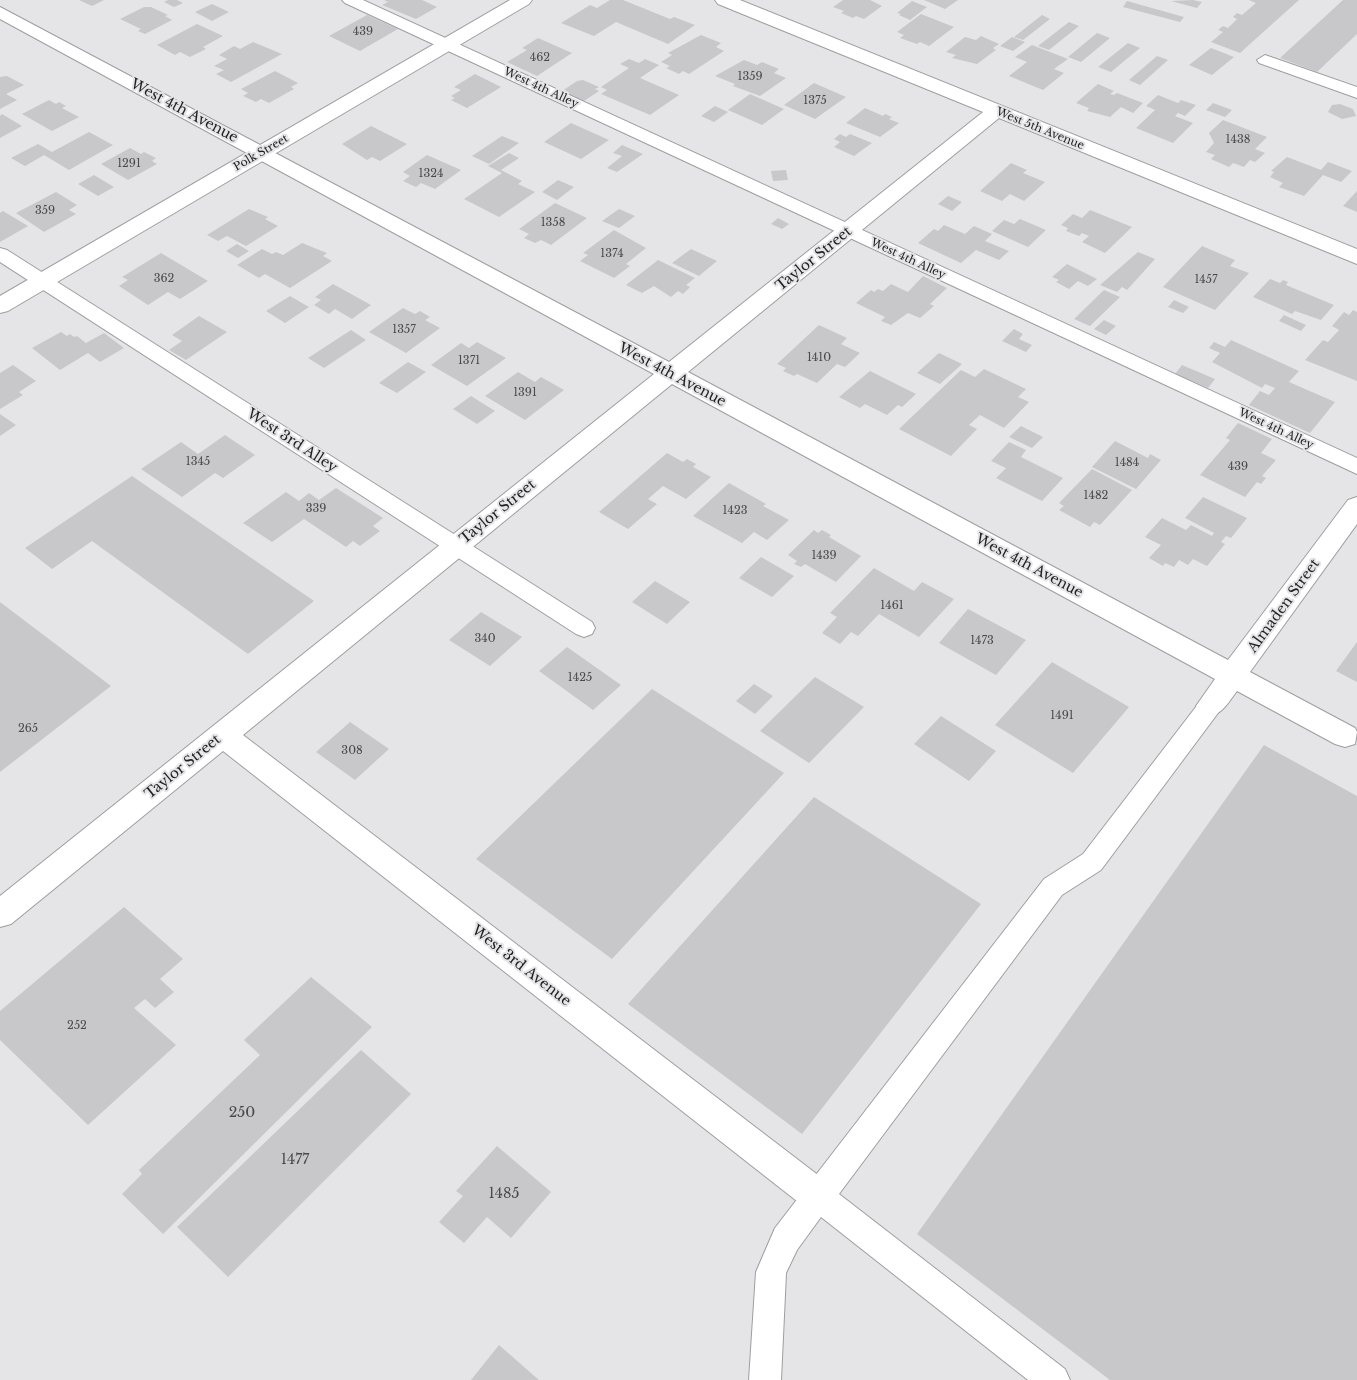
<!DOCTYPE html>
<style>
body{margin:0}
canvas{display:block;background:#e5e5e7}
</style>
<canvas width="1357" height="1380"></canvas>
<script>
const ctx = document.querySelector('canvas').getContext('2d');
ctx.lineJoin = 'round';
function fill(path, color) {
  ctx.fillStyle = color;
  ctx.fill(path, 'evenodd');
}
function stroke(path, color, width, dash) {
  ctx.strokeStyle = color;
  ctx.lineWidth = width;
  ctx.lineCap = dash ? 'butt' : 'round';
  ctx.setLineDash(dash || []);
  ctx.stroke(path);
}
function drawText(font, color, halo, rows, align = 'center') {
  ctx.font = font + ' "Libre Baskerville",serif';
  ctx.lineWidth = 4;
  ctx.setLineDash([]);
  ctx.textBaseline = 'middle';
  ctx.strokeStyle = halo;
  ctx.fillStyle = color;
  for (const [text, x, y, turn = 0] of rows) {
    ctx.save();
    ctx.translate(x, y);
    ctx.rotate((+turn || 0) * Math.PI / 180);
    ctx.textAlign = isNaN(turn) ? turn : align;
    if (halo) ctx.strokeText(text, 0, 0);
    ctx.fillText(text, 0, 0);
    ctx.restore();
  }
}
fill(new Path2D(`
 M79,0H104L92,6Z
 M168,0H177L183,3L174,7L164,2Z
 M384,0H422L437,7L416,19L382,5L388,2Z
 M610,0H623L670,19L674,17L695,25L668,44L616,22L594,36L561,23L590,5L597,8Z
 M843,0H870L882,6L864,19L856,16L853,18L841,13L844,11L833,7Z
 M924,0H958L945,9Z
 M1193,0L1202,2L1197,8L1171,1Z
 M1249,0H1299L1240,53L1211,42L1223,32L1218,30L1223,26L1228,28L1237,19L1233,17L1237,13L1242,15L1256,3Z
 M1343,0H1357V34L1317,72L1280,58Z
 M912,1L927,7L910,20L899,15L901,14L897,13Z
 M1127,1L1184,17L1180,22L1123,7Z
 M212,4L229,12L212,21L195,12Z
 M144,7H151L168,15L165,16L172,20L145,34L138,31L141,29L120,19Z
 M921,14L954,27L929,46L920,42L917,44L900,38L904,35L897,32Z
 M367,15L398,29L360,51L329,36Z
 M1042,15L1050,19L1023,40L1014,37Z
 M1069,22L1079,26L1049,50L1038,46Z
 M197,24L223,36L203,47L206,49L190,57L180,52L175,55L157,45Z
 M1097,33L1110,38L1081,62L1068,57Z
 M701,35L721,43L716,47L724,51L689,74L683,71L679,74L666,68L670,66L661,62L672,55L668,53Z
 M981,36L999,44L993,48L996,50L977,64L952,58L956,55L946,52L965,37L976,40Z
 M1012,37L1025,42L1013,51L1000,46Z
 M538,38L572,53L537,76L507,62L527,50L522,48Z
 M253,42L282,54L231,82L216,74L224,70L214,66L227,59L219,55L234,46L240,49Z
 M1128,43L1140,48L1111,72L1098,67Z
 M1032,45L1068,59L1054,69L1064,73L1043,90L1009,76L1027,62L1015,57Z
 M1211,48L1234,57L1212,75L1189,65Z
 M1157,56L1168,60L1140,85L1129,80Z
 M629,59L639,63L645,59L659,65L640,78L679,95L650,115L601,94L607,90L601,87L629,68L620,64Z
 M744,60L757,65L762,62L779,69L774,73L786,78L760,96L733,86L735,84L715,76Z
 M275,71L298,83L291,87L294,89L269,103L261,99L256,102L243,96L248,93L241,89Z
 M475,74L501,87L467,108L451,100L455,98L451,96L461,90L454,87Z
 M7,76L24,85L6,94L17,100L0,109V77Z
 M583,80L599,87L595,89L599,91L581,103L559,93L577,81Z
 M814,83L846,97L815,119L784,105Z
 M1098,84L1114,91L1110,94L1114,95L1117,93L1143,103L1133,113L1121,107L1110,117L1087,111L1089,108L1076,103Z
 M750,94L784,109L762,125L728,110Z
 M1158,95L1178,103L1181,100L1196,105L1185,116L1178,113L1175,116L1193,123L1173,143L1136,128L1155,110L1146,106Z
 M49,100L56,104L59,102L66,106L62,108L79,117L52,131L22,114Z
 M1213,103L1232,110L1225,117L1206,110Z
 M1340,104L1353,109L1356,116L1342,119L1328,112L1332,105Z
 M715,106L728,112L714,122L701,116Z
 M865,108L883,116L885,114L892,117L889,119L899,123L880,137L846,123Z
 M2,114L22,126L0,138V116Z
 M1223,120L1267,137L1255,149L1265,153L1255,162L1250,160L1244,167L1233,163L1229,167L1211,159L1215,155L1206,152L1214,143L1209,133Z
 M571,123L609,140L581,159L544,142Z
 M371,126L407,144L380,161L372,157L367,160L342,144Z
 M89,132L113,145L69,170L44,155L25,166L11,158L38,144L52,152Z
 M840,134L846,137L850,134L872,143L854,156L834,147L840,142L834,139Z
 M502,136L519,143L489,164L472,156Z
 M622,145L643,154L617,172L607,168L622,156L613,153Z
 M130,148L141,154L144,152L156,158L152,161L157,164L128,180L101,164Z
 M509,153L519,158L501,170L522,181L518,184L535,192L499,217L464,199L502,173L488,166Z
 M427,155L461,170L435,189L421,183L416,187L403,181L410,176L403,172Z
 M1287,157L1321,170L1328,162L1352,171L1341,182L1323,175L1304,196L1279,187L1283,183L1270,177L1274,172L1271,171Z
 M1011,163L1027,170L1023,173L1045,182L1024,201L1010,194L1002,201L980,191Z
 M786,170L788,180L773,181L771,171Z
 M94,175L114,187L98,196L78,184Z
 M558,180L574,187L557,200L542,192Z
 M1357,191V212L1343,206Z
 M56,192L77,205L69,210L76,214L44,232L16,213Z
 M948,196L962,202L952,211L938,204Z
 M555,203L587,218L551,245L541,240L535,243L524,238L529,234L519,229Z
 M249,209L268,217L265,219L278,226L246,246L227,236L218,241L207,235Z
 M619,209L635,216L619,228L602,221Z
 M1090,210L1132,227L1105,253L1082,242L1089,236L1082,233L1079,236L1066,231L1068,228L1061,225L1073,214L1082,218Z
 M3,211L28,226L0,242V213Z
 M778,218L789,224L782,229L771,224Z
 M1020,219L1046,230L1028,247L992,231L1004,220L1014,224Z
 M944,225L965,234L974,226L992,234L985,241L1009,251L999,260L976,250L961,263L918,243L934,229L938,231Z
 M614,230L646,248L626,264L630,266L614,278L580,261L588,255L583,253Z
 M302,243L327,253L323,256L332,261L290,288L265,274L259,278L237,265L262,249L272,254L276,252L283,255Z
 M237,244L249,251L238,258L226,251Z
 M1202,246L1235,260L1230,266L1249,273L1215,310L1163,287Z
 M691,249L717,261L699,276L672,263Z
 M1138,252L1155,259L1127,290L1122,287L1117,292L1100,285Z
 M161,253L208,281L180,299L168,292L148,305L119,286L128,280L122,277Z
 M658,260L695,278L686,285L690,287L683,294L678,291L671,297L654,286L642,293L626,285Z
 M1067,264L1097,279L1088,286L1078,281L1069,289L1056,282L1059,280L1052,277Z
 M923,276L947,288L930,304L934,306L920,318L908,313L891,325L881,321L885,317L856,303L871,290L874,292L878,289L883,291L891,284L908,292Z
 M1270,279L1280,283L1283,280L1288,282L1286,285L1334,305L1321,320L1295,311L1292,314L1253,297Z
 M333,284L371,305L352,319L335,309L329,314L314,305L321,300L315,297Z
 M1104,290L1120,297L1090,326L1074,319Z
 M290,296L309,307L285,323L266,311Z
 M1174,300L1189,307L1183,313L1168,307Z
 M403,308L415,314L420,311L430,317L425,320L440,328L406,353L369,332Z
 M1353,310L1357,312V381L1305,360L1323,340L1328,342L1339,330L1332,326L1344,312L1349,315Z
 M1284,315L1306,325L1301,331L1279,321Z
 M199,316L227,332L186,360L169,350L182,341L172,335Z
 M1104,320L1116,326L1106,335L1094,329Z
 M819,325L847,338L841,344L860,353L845,367L837,364L817,383L797,374L794,376L783,371L786,368L777,364Z
 M1014,329L1023,334L1019,339L1032,345L1026,352L1002,341Z
 M351,330L366,340L324,368L308,358Z
 M61,332L67,336L70,334L74,337L77,336L86,343L104,333L124,348L100,362L88,353L60,370L32,348Z
 M1231,340L1299,371L1289,382L1335,402L1310,433L1249,405L1260,391L1269,395L1275,388L1265,384L1262,388L1212,362L1220,353L1209,348L1214,342L1225,347Z
 M477,342L506,358L467,386L431,365L461,343L469,348Z
 M939,353L962,364L940,384L917,373Z
 M408,362L426,372L397,393L379,383Z
 M13,365L36,381L19,392L23,395L0,409V373Z
 M1182,365L1215,379L1208,388L1175,374Z
 M984,369L1026,389L1018,397L1029,402L1004,428L980,415L969,425L977,429L951,456L899,429L961,370L975,377Z
 M870,371L916,394L902,407L898,405L887,415L865,404L860,408L839,397Z
 M518,372L535,382L541,377L564,390L525,420L485,396Z
 M471,396L495,411L477,424L453,409Z
 M0,414L16,425L0,436Z
 M1238,423L1272,439L1261,453L1276,460L1262,476L1266,478L1261,484L1257,482L1245,497L1200,475L1230,440L1226,438Z
 M1021,426L1043,437L1032,448L1009,437Z
 M225,435L255,455L223,478L215,473L182,497L141,469L181,442L198,454Z
 M1115,441L1148,458L1150,454L1161,460L1136,489L1092,467Z
 M1009,442L1026,450L1021,457L1063,478L1042,501L996,478L1006,468L991,461Z
 M667,453L683,462L687,459L696,464L693,467L711,477L686,499L663,486L648,499L657,504L628,529L599,512Z
 M1092,469L1132,490L1100,525L1094,522L1090,527L1059,510L1064,506L1059,503Z
 M132,476L314,601L248,654L92,541L52,569L25,548Z
 M729,483L766,504L763,506L789,520L767,540L754,532L742,543L693,516Z
 M336,488L383,518L373,526L380,531L360,546L353,541L346,547L304,519L272,542L243,523L286,492L299,501L309,493L319,500Z
 M1203,497L1247,518L1231,538L1226,536L1221,542L1225,544L1207,566L1193,559L1188,565L1179,560L1174,567L1165,563L1163,566L1149,558L1161,545L1145,537L1162,518L1186,530L1191,525L1212,536L1214,533L1185,518Z
 M814,530L818,533L822,530L831,535L829,537L861,556L836,582L805,564L801,567L794,564L797,561L788,555Z
 M761,557L794,576L772,597L739,578Z
 M874,568L914,591L922,582L954,599L919,637L879,614L858,636L851,632L840,644L822,633L837,617L830,613Z
 M655,581L690,602L667,624L632,602Z
 M0,602L111,686L0,772Z
 M968,609L1026,640L996,675L939,643Z
 M481,612L522,637L490,666L449,640Z
 M1357,642V682L1336,671Z
 M567,647L621,685L593,710L539,671Z
 M1052,662L1129,707L1073,773L995,725Z
 M815,677L864,707L809,763L760,731Z
 M754,684L773,696L755,714L736,701Z
 M652,689L784,773L612,959L476,859Z
 M941,716L996,751L969,781L914,744Z
 M350,722L389,749L355,780L316,752Z
 M1264,745L1357,796V1380H1110L917,1234Z
 M814,797L981,904L802,1134L628,1004Z
 M124,907L183,959L160,979L174,992L155,1008L145,999L134,1008L176,1045L88,1125L0,1040V1011Z
 M311,977L372,1027L163,1234L122,1194L142,1174L139,1170L260,1055L244,1040Z
 M361,1050L411,1094L228,1277L177,1227Z
 M497,1146L551,1192L511,1238L487,1217L464,1243L439,1222L463,1196L456,1191Z
 M499,1345L539,1380H471Z`), '#c8c7ca');
const service = new Path2D(`
 M342,0H363L1357,458V474L345,3Z
 M1265,55L1357,87V98L1259,63L1257,60Z
 M0,248L7,250L592,622L595,628L592,634L584,637L576,634L0,262Z
 M1210,696L1218,699L1222,706L1218,713L1101,870L1062,895L839,1194L1065,1369L1070,1380H1028L821,1217L797,1250L786,1273L781,1380H749L756,1272L775,1228L1044,879L1083,854L1202,699Z`);
const minor = new Path2D(`
 M715,0H740L1357,249V264L999,118L688,372L1228,660L1348,500L1357,497V524L1250,672L1355,728L1357,732L1355,744L1345,747L1335,744L1237,691C1226,705 1220,720 1200,714L1196,706L1215,679L672,384L243,735L831,1185L836,1197L831,1209L819,1214L807,1209L223,751L11,924L0,927V896L654,374L0,19V7L669,362L983,112L718,4Z`);
const tertiary = new Path2D(`
 M510,0H532L529,4L8,311L0,313V296Z`);
stroke(service, '#9e9ea1', 2);
stroke(minor, '#9e9ea1', 2);
stroke(tertiary, '#9e9ea1', 2);
fill(service, '#fff');
fill(minor, '#fff');
fill(tertiary, '#fff');
drawText('11px', '#49494a', null, [
 ["439",363,32],
 ["462",540,58],
 ["1359",750,77],
 ["1375",815,101],
 ["1438",1238,140],
 ["1291",129,164],
 ["1324",431,174],
 ["359",45,211],
 ["1358",553,223],
 ["1374",612,254],
 ["362",164,279],
 ["1457",1206,280],
 ["1357",404,330],
 ["1410",819,358],
 ["1371",469,361],
 ["1391",525,393],
 ["1345",198,462],
 ["1484",1127,463],
 ["439",1238,467],
 ["1482",1096,496],
 ["339",316,509],
 ["1423",735,511],
 ["1439",824,556],
 ["1461",892,606],
 ["340",485,639],
 ["1473",982,641],
 ["1425",580,678],
 ["1491",1062,716],
 ["265",28,729],
 ["308",352,751],
 ["252",77,1026]
]);
drawText('11px', '#1f1f20', '#e5e5e7', [
 ["West 4th Alley",541,88,25],
 ["West 5th Avenue",1040,129,22],
 ["Polk Street",261,153,-30],
 ["West 4th Alley",908,259,25],
 ["West 4th Alley",1276,429,25]
]);
drawText('14px', '#1f1f20', '#e5e5e7', [
 ["West 4th Avenue",184,111,28],
 ["Taylor Street",814,259,-39],
 ["West 4th Avenue",672,375,28],
 ["West 3rd Alley",292,441,33],
 ["Taylor Street",498,512,-39],
 ["West 4th Avenue",1029,566,28],
 ["Almaden Street",1284,606,-54],
 ["Taylor Street",183,767,-39],
 ["West 3rd Avenue",521,966,38]
]);
drawText('14px', '#49494a', null, [
 ["250",242,1113],
 ["1477",295,1160],
 ["1485",504,1194]
]);
</script>
